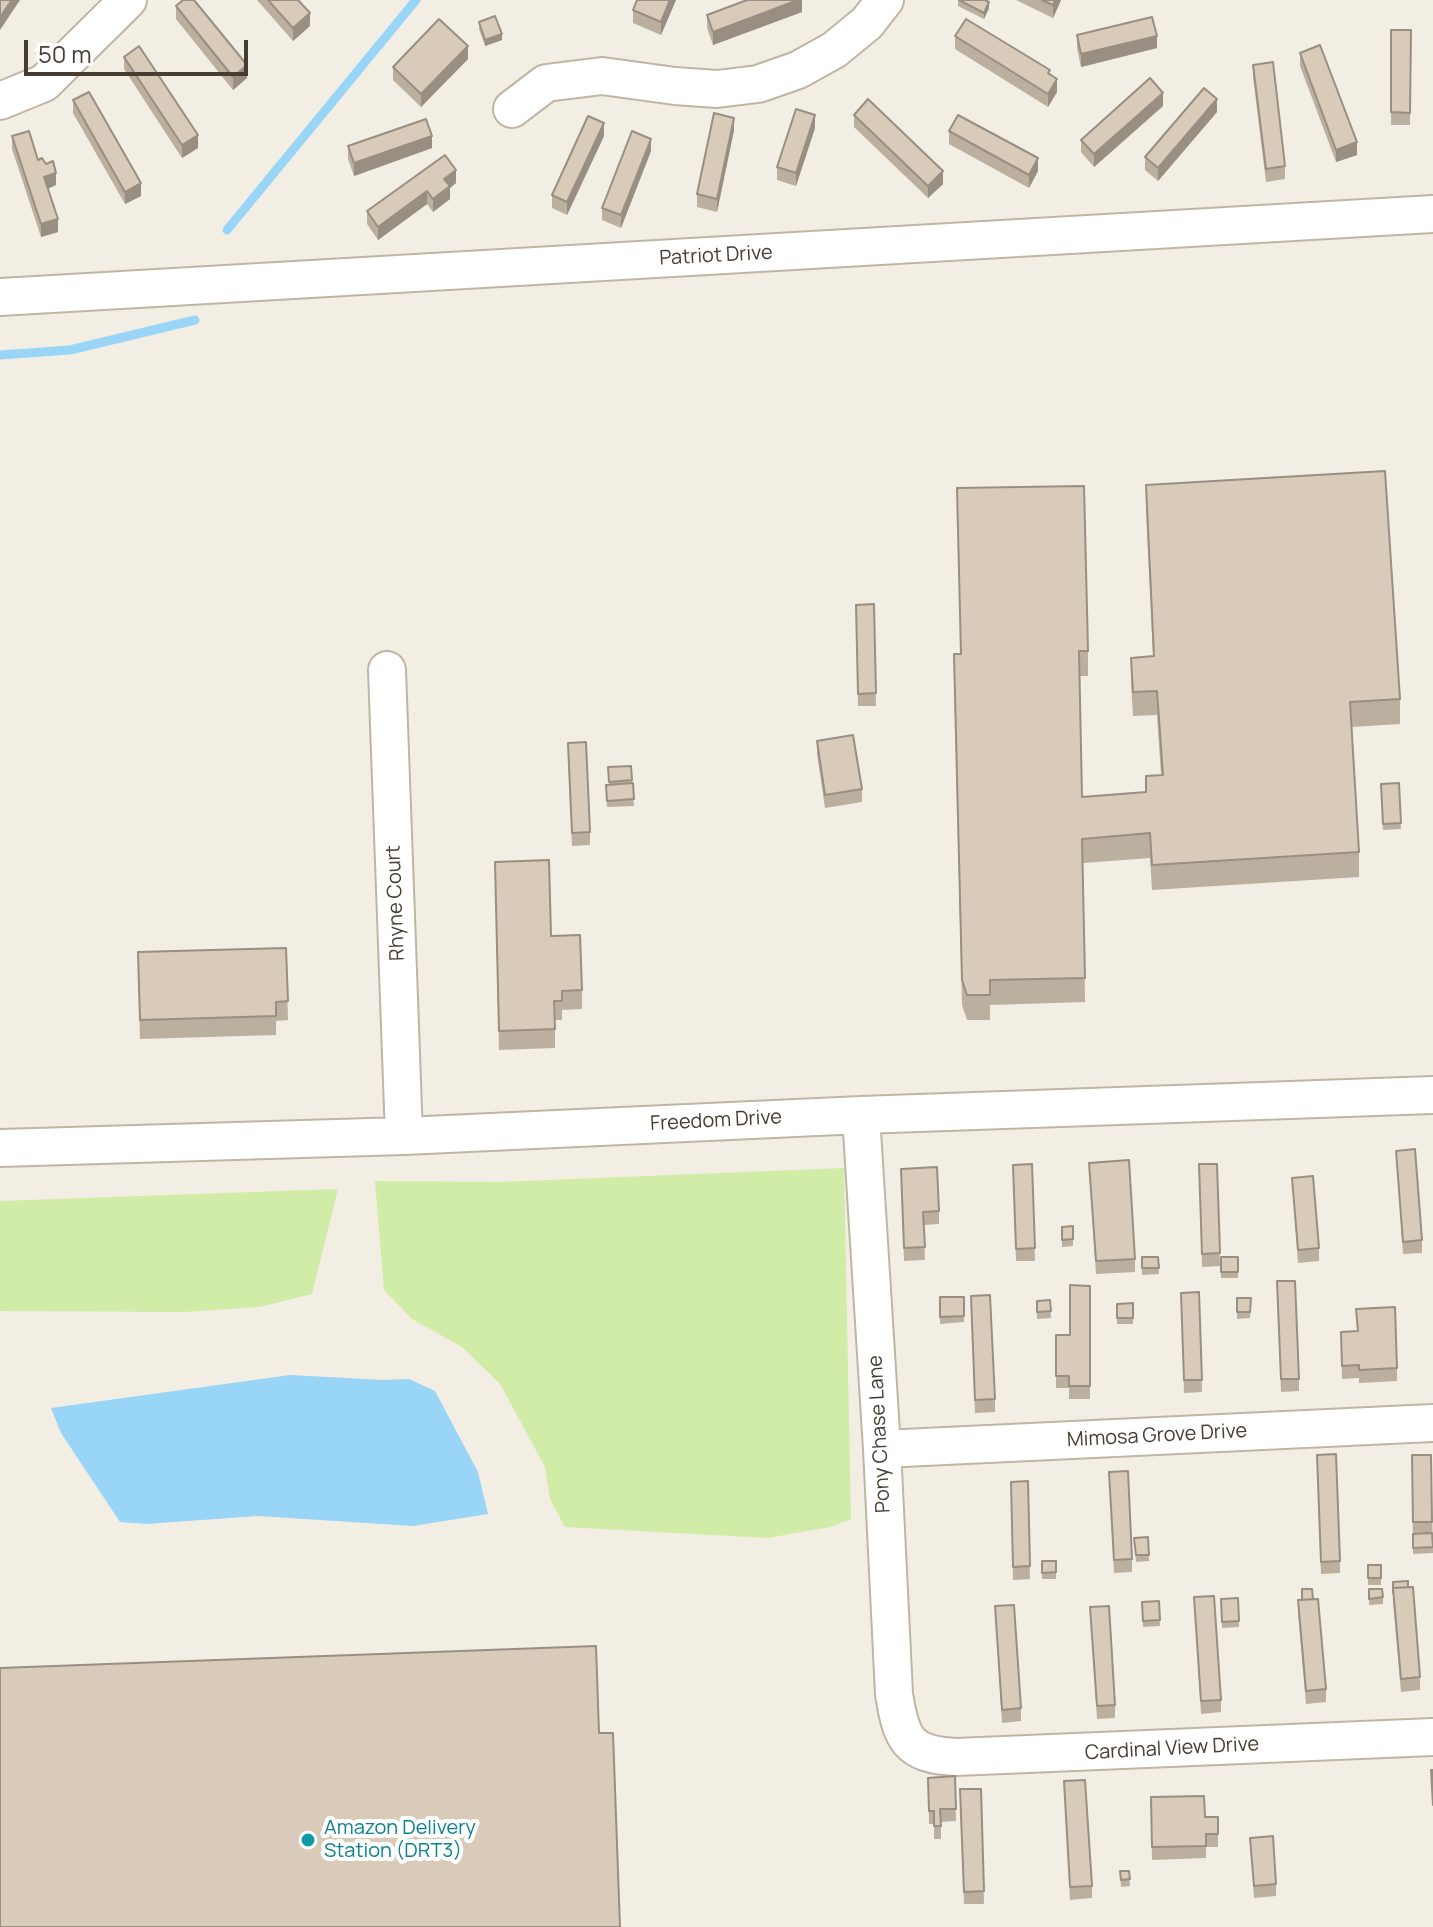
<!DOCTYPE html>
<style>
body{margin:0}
#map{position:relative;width:1433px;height:1927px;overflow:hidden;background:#f3eee3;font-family:Manrope,sans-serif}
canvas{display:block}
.scale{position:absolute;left:24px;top:40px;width:224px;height:36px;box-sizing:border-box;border:4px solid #463d32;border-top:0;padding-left:10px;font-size:24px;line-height:28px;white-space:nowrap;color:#463d32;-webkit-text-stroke:6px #fff;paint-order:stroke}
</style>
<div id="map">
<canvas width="1433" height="1927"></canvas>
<div class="scale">50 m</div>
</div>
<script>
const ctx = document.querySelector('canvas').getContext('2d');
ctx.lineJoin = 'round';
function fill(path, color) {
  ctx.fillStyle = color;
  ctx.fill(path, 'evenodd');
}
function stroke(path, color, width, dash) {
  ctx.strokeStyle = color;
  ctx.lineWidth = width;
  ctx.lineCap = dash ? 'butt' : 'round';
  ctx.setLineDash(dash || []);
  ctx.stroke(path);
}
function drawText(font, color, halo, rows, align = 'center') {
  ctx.font = font + ' Manrope,sans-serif';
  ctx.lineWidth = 8;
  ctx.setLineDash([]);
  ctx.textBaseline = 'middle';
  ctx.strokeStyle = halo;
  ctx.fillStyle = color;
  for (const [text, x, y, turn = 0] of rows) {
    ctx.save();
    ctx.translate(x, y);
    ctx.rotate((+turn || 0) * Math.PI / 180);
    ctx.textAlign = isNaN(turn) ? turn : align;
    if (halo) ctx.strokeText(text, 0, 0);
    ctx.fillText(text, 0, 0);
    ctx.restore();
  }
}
fill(new Path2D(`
 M844,1168L851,1519L831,1527L767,1538L565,1527L550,1499L545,1467L500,1384L462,1347L412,1319L384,1290L375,1181L499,1182Z
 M338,1189L312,1294L260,1307L184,1312L0,1311V1201Z`), '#d0eca7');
fill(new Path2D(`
 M290,1375L383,1380L409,1379L435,1391L478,1472L488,1514L413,1526L258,1516L146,1524L120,1522L61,1433L51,1408Z`), '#98d5f7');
stroke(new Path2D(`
 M227,230L416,0
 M0,355L70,350L195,320`), '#98d5f7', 9);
const minor = new Path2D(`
 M0,101L44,83L128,0
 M512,109L546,83L602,76L675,86L717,89L758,84L798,70L834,50L867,23L885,0
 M0,297L1433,214
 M387,670L404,1136
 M861,1115L882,1449L894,1694C901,1738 907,1755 956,1757L1433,1737
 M0,1148L404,1136L861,1115L1433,1095
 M882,1449L1433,1423`);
stroke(minor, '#c0b5a5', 40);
stroke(minor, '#fff', 36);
fill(new Path2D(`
 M257,0H298L310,26L293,41Z
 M637,0H676L661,35L633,23V10Z
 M802,0V12L713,45L707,28V15Z
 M958,0L989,8L984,19L958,6Z
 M1016,0H1061L1053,18Z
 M176,6L247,78L233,90L176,19Z
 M479,22L502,40L485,46L479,29Z
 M1391,30H1411L1410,125H1391Z
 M1077,35L1157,48L1081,67L1077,48Z
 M955,36L1050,74L1057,92L1048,107L955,49Z
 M1300,53L1357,155L1336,162L1300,66Z
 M124,57L198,148L182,158L124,69Z
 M468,59L421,107L393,80V67Z
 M1253,65L1285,166V179L1266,182L1253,77Z
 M73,100L141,196L125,204L73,113Z
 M1163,106L1094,167L1081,152V140Z
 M1217,112L1158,181L1145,170V157Z
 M854,115L943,184L928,198L854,127Z
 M815,128L796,186L777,180V167Z
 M734,130L717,212L697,207V194Z
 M949,131L1038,171L1029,188L949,144Z
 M12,136L38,160L56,185L48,189L58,232L41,237L12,149Z
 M604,136L567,215L552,208V195Z
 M348,146L432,148L354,176L348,159Z
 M651,151L621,228L602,220V208Z
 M445,155L456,183L450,188V199L433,212L427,204L378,240L367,224V211Z
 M1146,485L1400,699V724L1352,727L1359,852V877L1152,890L1150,858L1083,863L1085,1002L990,1005V1020H967L962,1005L954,679L960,654L1088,651V676H1079L1082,797L1146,792L1161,775L1157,715L1133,716L1131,683V658L1153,656L1146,510Z
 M874,604L876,706H858L856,605Z
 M817,741L862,789V802L825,808L817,754Z
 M568,756L590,832V845L572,846Z
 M631,766L634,806L607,807L606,785H609L608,767Z
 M1399,783L1401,829L1383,830L1381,784Z
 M495,881L551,936L582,990V1009L562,1010V1020H555V1048L499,1050Z
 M286,948L288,1020L276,1021V1035L140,1039L138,952Z
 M1396,1151L1422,1240V1253L1403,1254Z
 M1089,1163L1135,1259V1272L1096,1274Z
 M1032,1164L1035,1261H1016L1013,1165Z
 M1199,1164H1217L1220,1266L1202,1267Z
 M1292,1178L1319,1248V1261L1298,1263Z
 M901,1182L939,1211V1224L924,1225L925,1260L904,1261Z
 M1073,1226V1246L1062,1247V1227Z
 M1142,1257H1158L1159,1274L1142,1275Z
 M1221,1257H1238V1278H1221Z
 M1090,1286V1399H1069V1388H1056V1335H1070Z
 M1199,1292L1202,1392L1184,1393L1181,1293Z
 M1277,1294L1299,1379V1391L1281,1392Z
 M940,1297H964V1322L940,1324Z
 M1237,1298H1251L1250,1318L1237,1319Z
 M1050,1300L1051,1318L1037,1319V1301Z
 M1133,1303V1324H1117V1304Z
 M971,1309L995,1399V1412L975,1413Z
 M1356,1309L1397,1368V1381L1359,1383V1378L1342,1379L1341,1332L1357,1331Z
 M1412,1455H1431L1433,1553L1413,1554Z
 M1317,1468L1340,1561V1573L1321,1574Z
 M1109,1472L1132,1559V1572L1114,1573Z
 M1028,1481L1030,1579L1013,1580L1011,1482Z
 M1148,1537L1149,1561L1136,1562L1134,1538Z
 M1042,1561H1056V1579H1042Z
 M1368,1565H1381V1585H1368Z
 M1393,1582L1408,1587L1420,1677V1690L1401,1692L1393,1601Z
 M1369,1589L1383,1597V1604L1369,1605Z
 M1194,1597L1221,1700V1712L1201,1714Z
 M1238,1598L1239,1627L1222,1628L1221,1599Z
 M1313,1599L1326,1689V1702L1306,1704L1298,1613V1600Z
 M1159,1601L1160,1626L1143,1627L1142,1602Z
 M995,1606L1021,1708V1721L1002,1723Z
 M1090,1607L1115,1705V1718L1097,1719Z
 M955,1776L956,1821L941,1822V1839H934V1824H929L928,1778Z
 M1064,1781L1092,1886V1898L1070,1900Z
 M981,1789L984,1904H964L960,1802Z
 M1151,1797L1205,1817L1218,1834V1847H1206V1858L1152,1860Z
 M1250,1838L1276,1884V1896L1254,1898Z
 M1120,1871H1129L1130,1886L1121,1887Z`), '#bbafa0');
fill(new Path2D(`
 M12,0H20L0,30V17Z
 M670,0H676L661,35V22Z
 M798,0H802V12L713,45V32Z
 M1055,0H1061L1053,18V5Z
 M989,2V8L984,19V13Z
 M310,13V26L293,41V28Z
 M502,34V40L485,46V40Z
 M1157,36V48L1081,67V54Z
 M468,46V59L421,107V94Z
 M247,65V78L233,90V77Z
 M1057,79V92L1048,107V94Z
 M1163,93V106L1094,167V154Z
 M1217,99V112L1158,181V168Z
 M815,115V128L796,186V173Z
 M734,118V130L717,212V199Z
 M604,123V136L567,215V202Z
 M198,135V148L182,158V145Z
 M432,136V148L354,176V163Z
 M651,139V151L621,228V215Z
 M1357,142V155L1336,162V150Z
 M1038,158V171L1029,188V175Z
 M456,170V183L450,188V199L433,212V199L444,179Z
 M943,171V184L928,198V186Z
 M56,173V185L44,190V177Z
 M141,183V196L125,204V192Z
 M427,191V204L378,240V227Z
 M58,219V232L41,237V224Z`), '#988e82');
const building = new Path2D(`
 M0,0H12L0,17Z
 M183,0H194L247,65L233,77L176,6Z
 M268,0H298L310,13L293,28Z
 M637,0H670L661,22L633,10Z
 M747,0H798L713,32L707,15Z
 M959,0H985L989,2L984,13Z
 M1042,0H1055L1053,5Z
 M495,16L502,34L485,40L479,22Z
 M1152,17L1157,36L1081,54L1077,35Z
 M439,19L468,46L421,94L393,67Z
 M966,19L1050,70L1048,73L1057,79L1048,94L955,36Z
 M1391,30H1411L1410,113L1391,112Z
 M1320,45L1357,142L1336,150L1300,53Z
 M139,46L198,135L182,145L124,57Z
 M1273,62L1285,166L1266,169L1253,65Z
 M1150,78L1163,93L1094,154L1081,140Z
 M1204,88L1217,99L1158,168L1145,157Z
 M89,92L141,183L125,192L73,100Z
 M868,99L943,171L928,186L854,115Z
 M796,109L815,115L796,173L777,167Z
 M714,113L734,118L717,199L697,194Z
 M958,115L1038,158L1029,175L949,131Z
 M588,116L604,123L567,202L552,195Z
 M426,119L432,136L354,163L348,146Z
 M29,131L38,160L42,158L46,164L53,161L56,173L44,177L58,219L41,224L12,136Z
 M632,131L651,139L621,215L602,208Z
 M445,155L456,170L444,179L450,186L433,199L427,191L378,227L367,211Z
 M1385,471L1400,699L1350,702L1359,852L1152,865L1150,833L1082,839L1085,978L990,980V995H967L962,980L954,654H961L957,488L1084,486L1088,651H1079L1082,797L1146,792V776L1163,775L1157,691L1133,692L1131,658L1154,656L1146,485Z
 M874,604L876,693L858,694L856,605Z
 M853,735L862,789L825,795L817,741Z
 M586,742L590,832L572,833L568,743Z
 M631,766L632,780L609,782L608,767Z
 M633,783L634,799L607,801L606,785Z
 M1399,783L1401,823L1383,824L1381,784Z
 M549,860L551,936L580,935L582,990L562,991V1001H554L555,1029L499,1031L495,862Z
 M286,948L288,1001L276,1002V1016L140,1020L138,952Z
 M1415,1149L1422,1240L1403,1242L1396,1151Z
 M1129,1160L1135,1259L1096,1261L1089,1163Z
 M1032,1164L1035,1248L1016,1249L1013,1165Z
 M1199,1164H1217L1220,1253L1202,1254Z
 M937,1167L939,1211L923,1212L925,1247L904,1248L901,1169Z
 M1313,1176L1319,1248L1298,1250L1292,1178Z
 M1073,1226V1239L1062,1240V1227Z
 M1142,1257H1158L1159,1268H1142Z
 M1221,1257H1238V1272H1221Z
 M1277,1281H1295L1299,1379H1281Z
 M1070,1285L1090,1286V1386H1069V1376H1056V1335H1070Z
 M1199,1292L1202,1380H1184L1181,1293Z
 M990,1295L995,1399L975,1400L971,1296Z
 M940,1297H964V1316L940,1317Z
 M1237,1298H1251L1250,1312H1237Z
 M1050,1300L1051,1311L1037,1312V1301Z
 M1133,1303V1318H1117V1304Z
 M1395,1307L1397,1368L1359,1370V1365L1342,1366L1341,1332L1358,1331L1356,1309Z
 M1336,1454L1340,1561L1321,1562L1317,1455Z
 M1412,1455H1431L1432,1522H1413Z
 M1128,1471L1132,1559L1114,1560L1109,1472Z
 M1028,1481L1030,1566L1013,1567L1011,1482Z
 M1432,1533L1433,1547L1413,1548V1534Z
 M1148,1537L1149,1555H1136L1134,1538Z
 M1042,1561H1056V1572L1042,1573Z
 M1368,1565H1381V1578H1368Z
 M1408,1581V1587L1393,1588V1593V1582Z
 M1413,1587L1420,1677L1401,1679L1393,1588Z
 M1302,1589H1312L1313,1599L1302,1600Z
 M1369,1589H1382L1383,1597L1369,1599Z
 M1214,1596L1221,1700L1201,1701L1194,1597Z
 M1238,1598L1239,1621L1222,1622L1221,1599Z
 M1318,1599L1326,1689L1306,1691L1298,1600Z
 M1159,1601L1160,1620L1143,1621L1142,1602Z
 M1014,1605L1021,1708L1002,1710L995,1606Z
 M1109,1606L1115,1705L1097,1706L1090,1607Z
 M596,1646L599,1733H613L620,1927H0V1668Z
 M1431,1770H1433V1805Z
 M955,1776L956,1809H940L941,1826H934V1811H929L928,1778Z
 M1085,1780L1092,1886L1070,1887L1064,1781Z
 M960,1789H981L984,1891L964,1892Z
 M1204,1796L1205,1817H1218V1834H1206V1846L1152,1847L1151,1797Z
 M1273,1836L1276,1884L1254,1886L1250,1838Z
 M1120,1871H1129L1130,1879L1121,1880Z`);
fill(building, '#d9cbba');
stroke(building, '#988e82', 2);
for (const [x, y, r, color] of [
 [308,1840,8,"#0f9aa8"]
]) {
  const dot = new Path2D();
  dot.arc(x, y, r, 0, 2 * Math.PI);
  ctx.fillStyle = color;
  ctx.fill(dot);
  stroke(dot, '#fff', 3);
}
drawText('20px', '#463d32', '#fff', [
 ["Patriot Drive",716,256,-3],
 ["Rhyne Court",396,903,-92],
 ["Freedom Drive",716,1121,-3],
 ["Pony Chase Lane",880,1434,-93],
 ["Mimosa Grove Drive",1157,1436,-3],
 ["Cardinal View Drive",1172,1749,-3]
]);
drawText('20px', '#0d838f', '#fff', [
 ["Amazon Delivery",324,1828],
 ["Station (DRT3)",324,1851]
], 'left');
</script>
